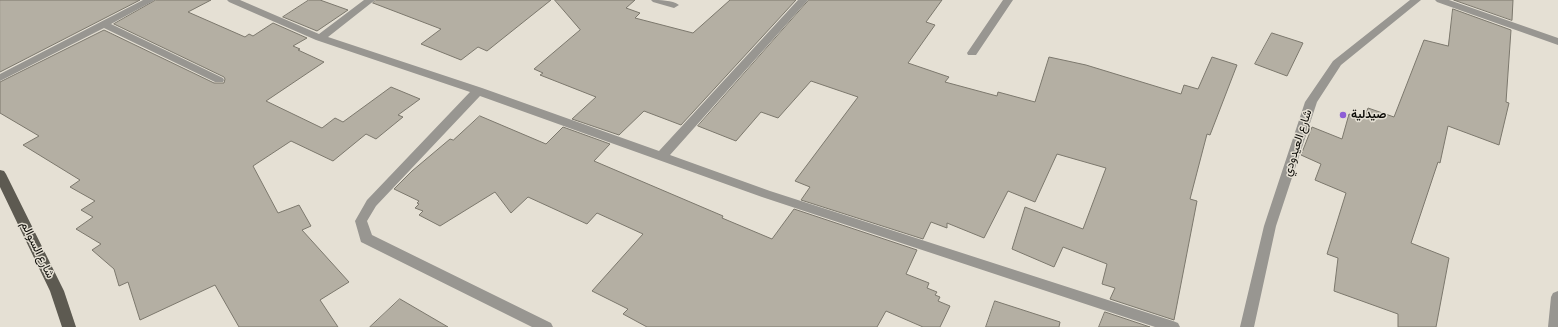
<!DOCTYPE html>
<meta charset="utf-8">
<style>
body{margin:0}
canvas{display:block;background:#e5e0d4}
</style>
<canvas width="1558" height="327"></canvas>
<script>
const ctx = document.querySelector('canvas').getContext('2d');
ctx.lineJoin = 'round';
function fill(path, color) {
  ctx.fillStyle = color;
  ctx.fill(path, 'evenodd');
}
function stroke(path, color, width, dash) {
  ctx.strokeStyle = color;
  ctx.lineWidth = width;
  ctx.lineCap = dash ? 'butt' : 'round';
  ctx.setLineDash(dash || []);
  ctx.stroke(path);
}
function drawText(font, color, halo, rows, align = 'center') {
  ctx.font = font + ' "Sofia Sans Condensed",Vazirmatn,sans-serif';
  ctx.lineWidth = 3;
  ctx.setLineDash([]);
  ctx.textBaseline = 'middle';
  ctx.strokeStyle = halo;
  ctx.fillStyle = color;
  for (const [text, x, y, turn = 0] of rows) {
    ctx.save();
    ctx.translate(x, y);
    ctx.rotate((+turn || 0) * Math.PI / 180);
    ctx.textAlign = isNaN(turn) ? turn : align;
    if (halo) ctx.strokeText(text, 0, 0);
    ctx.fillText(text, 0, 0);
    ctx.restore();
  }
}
const building = new Path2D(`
 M0,0H140L0,72Z
 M156,0H211L188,12L245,37L249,34L253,36L273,23L307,38L293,46L300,49L298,50L324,62L266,101L322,128L335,118L343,122L391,87L420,99L398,115L403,117L376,139L366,134L333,161L291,141L253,166L278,213L299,205L311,226L302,230L349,282L320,300L338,327H239L215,285L140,320L128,282L119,286L114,269L92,250L101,244L76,229L93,217L81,210L95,201L70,187L80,180L23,145L39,136L0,113V82L104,30L214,83H224L225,79L224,77L114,24Z
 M309,0H320L348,10L317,31L283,17Z
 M376,0H551L487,51L478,47L461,60L421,44L441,29L373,3Z
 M555,0H635L626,8L640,13L635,18L693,33L730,0H796L681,125L644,111L619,135L572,119L596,97L540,75L543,73L534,69L580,30Z
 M809,0H942L926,22L935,25L908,63L949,77L945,82L997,96L998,92L1035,102L1049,57L1086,65L1181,94L1184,85L1198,89L1212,57L1237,65L1210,135L1207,134L1190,199L1197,201L1174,320L1110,299L1115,288L1102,284L1107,264L1063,247L1054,267L1012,249L1025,207L1083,229L1106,168L1057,154L1035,202L1008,191L984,238L947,223V228L931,222L923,239L801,200L810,187L795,181L858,97L811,81L778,118L761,112L736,141L698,126Z
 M1454,0H1513L1512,20Z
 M1453,9L1511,30L1506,102L1509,103L1499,145L1448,126L1440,163L1438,162L1411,243L1449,258L1436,327H1398V314L1334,291L1338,258L1327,254L1346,193L1315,180L1321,164L1301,155L1312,127L1342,139L1349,114L1364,119L1368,108L1394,117L1424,40L1448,46Z
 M1272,33L1303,43L1287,76L1255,64Z
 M480,116L546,144L563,127L610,144L594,161L723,216L722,218L772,239L794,209L917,250L906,274L929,283L927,288L937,292L935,295L940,297L938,301L950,306L940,327H923L886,311L877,327H647L623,314L628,309L592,291L643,234L597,213L587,224L528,197L511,213L495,192L440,226L419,215L423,211L415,208L419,204L417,203L419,201L394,189L412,171L450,139L453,140Z
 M400,299L448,327H370Z
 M995,301L1060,322L1059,327H986Z
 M1105,312L1150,327H1099Z`);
fill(building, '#b4afa3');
stroke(building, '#7c786d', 1);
fill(new Path2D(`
 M143,0H155L111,24L223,78L224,80L223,82H215L104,28L0,81V74Z
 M227,0H240L319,34L364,0H375L328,37L482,88L659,151L798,0H808L670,155L770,191L1173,321L1178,323L1180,327H1155L762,197L480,96L376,206L367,221L372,235L551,323L553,327H532L361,242L355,221L367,200L470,92L316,40L229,2Z
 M651,0C660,0 672,0 679,5L674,8L653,2Z
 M1003,0H1013L976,55H968L967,53Z
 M1410,0H1421L1341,65L1317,102L1276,226L1254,327H1240L1264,226L1305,102L1333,61Z
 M1435,0H1449L1558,38V45L1437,2Z
 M1558,291V327H1548L1551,297L1553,293Z`), '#989691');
fill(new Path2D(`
 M0,170L4,171L6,174L64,291L76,327H62L50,291L0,187Z`), '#5d5a51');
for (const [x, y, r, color] of [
 [1343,115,4,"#8d5dd6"]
]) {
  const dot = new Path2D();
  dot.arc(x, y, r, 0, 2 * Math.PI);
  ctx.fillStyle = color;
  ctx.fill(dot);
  stroke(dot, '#e5e0d4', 1.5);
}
drawText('bold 12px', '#0d0c08', '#e5e0d4', [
 ["صيدلية",1351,115]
], 'left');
drawText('12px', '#0d0c08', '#e5e0d4', [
 ["شارع العيدودي",1298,143,-72],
 ["شارع السوالم",37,250,64]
]);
</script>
